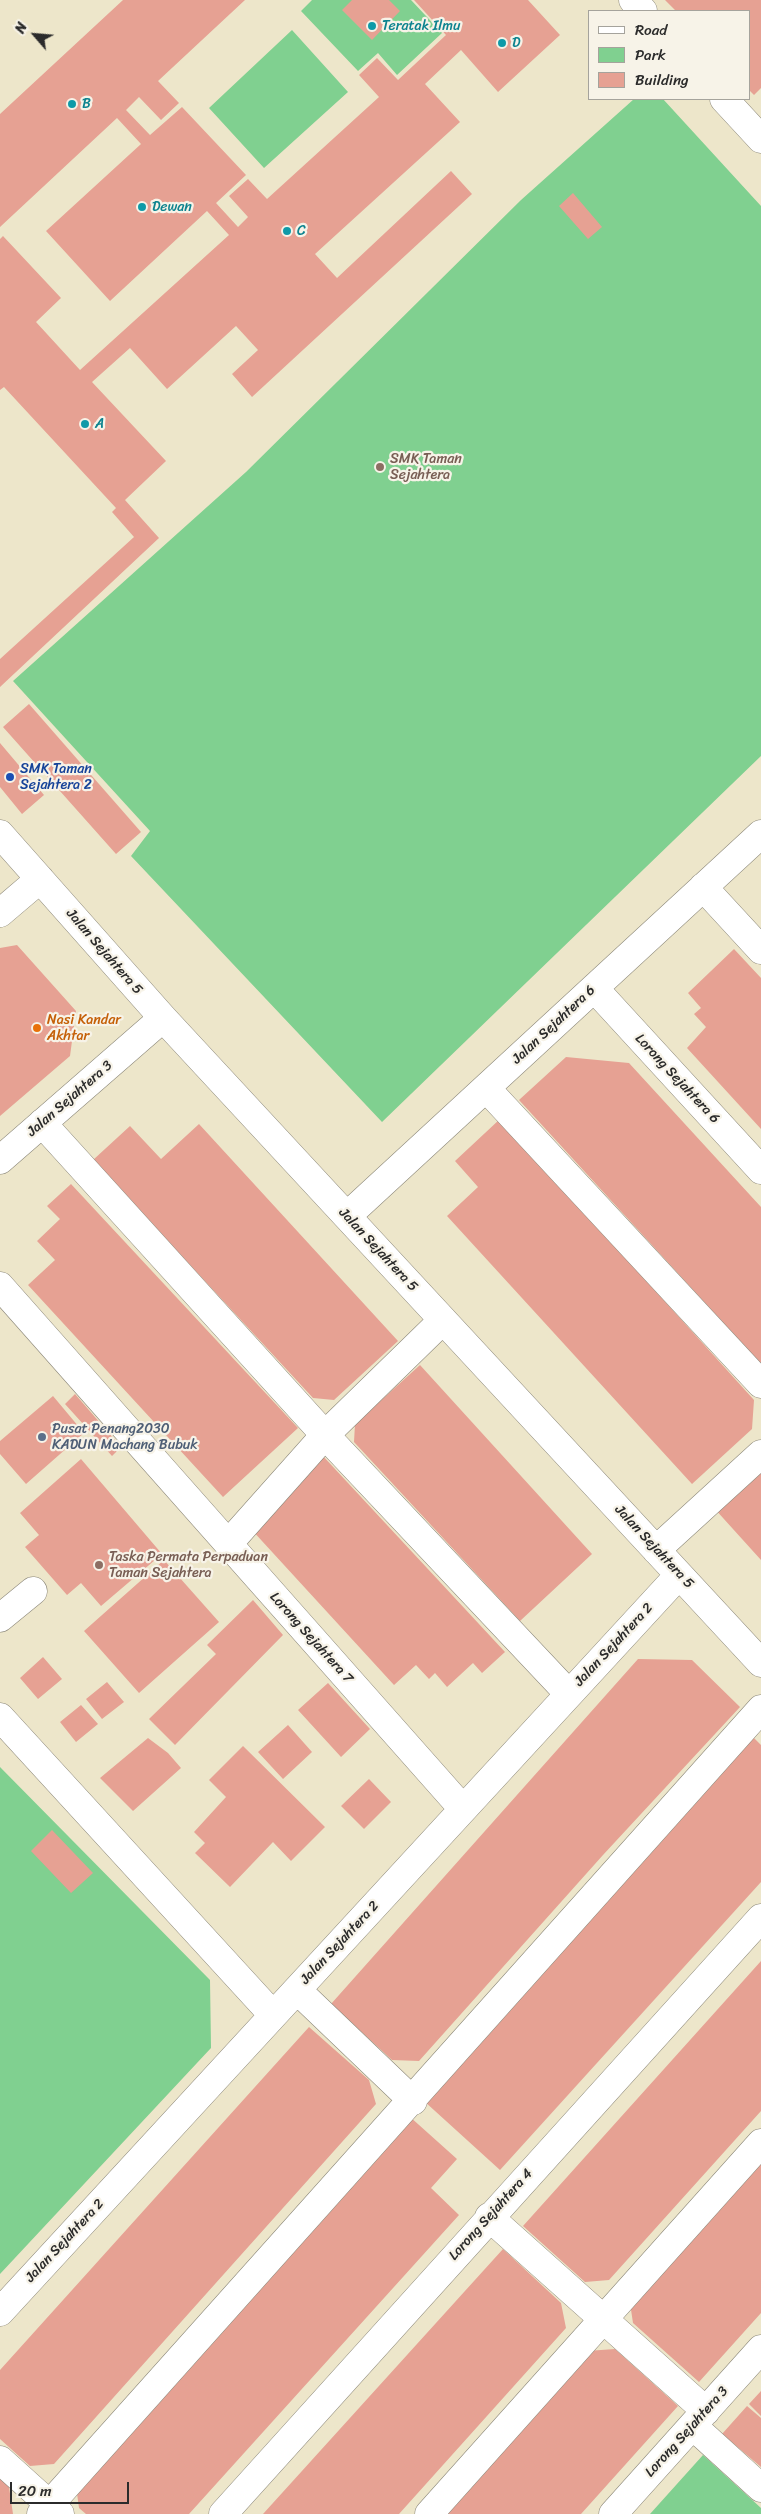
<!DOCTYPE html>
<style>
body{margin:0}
#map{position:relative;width:761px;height:2514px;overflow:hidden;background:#ede6ca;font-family:Sriracha,sans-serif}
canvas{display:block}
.legend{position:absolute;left:588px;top:10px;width:162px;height:90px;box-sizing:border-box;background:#f7f3e8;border:1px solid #a5a39c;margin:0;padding:6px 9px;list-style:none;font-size:15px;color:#2b2b2b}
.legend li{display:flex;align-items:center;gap:10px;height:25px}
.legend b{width:25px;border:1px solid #a5a39c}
.north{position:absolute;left:10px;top:10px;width:50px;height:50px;-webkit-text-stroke:4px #f7f3e8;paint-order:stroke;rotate:297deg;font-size:14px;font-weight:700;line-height:20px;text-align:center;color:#2b2b2b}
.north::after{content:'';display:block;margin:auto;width:18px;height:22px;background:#2b2b2b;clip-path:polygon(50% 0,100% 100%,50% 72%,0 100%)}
.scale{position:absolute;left:10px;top:2482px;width:119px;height:22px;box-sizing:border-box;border:2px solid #2b2b2b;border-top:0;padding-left:6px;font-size:15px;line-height:18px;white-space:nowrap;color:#2b2b2b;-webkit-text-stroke:4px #f7f3e8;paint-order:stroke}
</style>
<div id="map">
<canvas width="761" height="2514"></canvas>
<ul class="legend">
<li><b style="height:6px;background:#fff"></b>Road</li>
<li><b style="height:14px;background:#80d090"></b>Park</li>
<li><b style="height:14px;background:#e6a193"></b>Building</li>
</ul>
<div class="north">N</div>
<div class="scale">20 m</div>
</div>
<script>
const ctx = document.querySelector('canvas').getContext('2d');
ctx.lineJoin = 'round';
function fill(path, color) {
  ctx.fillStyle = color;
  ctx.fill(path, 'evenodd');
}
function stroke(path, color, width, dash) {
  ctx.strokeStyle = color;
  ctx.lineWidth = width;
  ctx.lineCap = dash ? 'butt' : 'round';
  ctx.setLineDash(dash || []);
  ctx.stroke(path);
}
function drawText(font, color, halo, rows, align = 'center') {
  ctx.font = font + ' Sriracha,sans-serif';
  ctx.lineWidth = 4.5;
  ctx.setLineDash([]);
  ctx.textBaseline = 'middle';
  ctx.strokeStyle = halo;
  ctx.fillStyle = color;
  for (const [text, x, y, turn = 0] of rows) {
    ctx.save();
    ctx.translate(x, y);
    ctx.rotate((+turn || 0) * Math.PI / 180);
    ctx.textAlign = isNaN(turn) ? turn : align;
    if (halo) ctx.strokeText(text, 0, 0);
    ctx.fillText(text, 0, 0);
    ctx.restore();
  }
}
fill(new Path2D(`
 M312,0H411L442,33L397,75L378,53L358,71L301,11Z
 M292,30L348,92L264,168L209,108Z
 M634,99H663L761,206V756L382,1122L131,856L150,831L13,681L246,472L521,200Z
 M0,1767L210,1980L211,2048L0,2274Z
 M703,2455L761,2508V2514H650Z`), '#80d090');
fill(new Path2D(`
 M123,0H245L158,81L179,103L161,120L139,97L126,110L150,135L182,107L246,175L216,203L238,227L248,217L229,196L248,179L267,199L379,97L359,75L377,58L398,80L446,35L414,0H528L560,35L498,92L461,50L425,84L460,122L315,254L337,278L451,171L472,194L252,397L232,374L258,350L236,326L167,389L130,348L92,382L166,461L125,500L159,538L0,687V659L134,537L112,512L116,508L4,387L0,390V239L3,236L61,298L36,322L80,370L229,235L207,211L110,301L46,231L141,144L117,118L0,227V114Z
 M352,0H389L400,11L372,40L342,10Z
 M665,0H761V88L754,95L750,91V11H676Z
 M573,193L602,227L588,239L559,206Z
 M29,704L141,832L116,854L3,727Z
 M0,743L44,795L22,814L0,787Z
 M17,945L76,1011L70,1056L0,1116V948Z
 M734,949L761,978V1129L687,1048L706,1027L694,1014L701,1008L688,993Z
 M566,1057L629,1063L761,1207V1364L519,1100Z
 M500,1119L754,1400L752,1429L692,1484L447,1216L478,1187L455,1161Z
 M199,1124L398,1341L334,1400L313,1398L93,1160L130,1126L161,1159Z
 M71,1184L298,1428L223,1497L28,1285L55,1260L37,1241L60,1219L47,1206Z
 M420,1365L592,1554L520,1621L354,1442L355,1424Z
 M75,1394L121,1447L112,1456L65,1404Z
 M53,1396L84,1433L26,1484L0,1454V1441Z
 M322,1455L505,1652L482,1673L473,1663L447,1687L435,1673L429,1679L416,1665L394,1685L251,1529Z
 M81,1459L162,1554L101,1606L81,1583L67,1595L25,1547L39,1535L20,1513Z
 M761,1465V1560L714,1508Z
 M164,1560L219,1622L139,1693L84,1631Z
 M253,1600L283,1635L175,1745L149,1719L216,1654L207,1645Z
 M43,1657L62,1679L38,1699L20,1678Z
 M638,1659L692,1660L740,1707L603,1855L419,2061L392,2060L331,2004Z
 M107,1682L124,1702L102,1719L86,1699Z
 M328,1683L370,1729L341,1757L298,1710Z
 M81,1705L98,1724L76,1742L60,1722Z
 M288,1725L312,1752L283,1779L258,1752Z
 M752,1736L761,1745V1882L500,2170L424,2101Z
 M148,1738L168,1753L181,1768L133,1811L100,1778Z
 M243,1746L325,1827L291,1861L273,1842L230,1887L195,1853L205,1843L194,1832L226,1797L209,1780Z
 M369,1779L391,1802L364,1829L341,1806Z
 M52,1830L93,1873L71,1893L31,1851Z
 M761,1961V2111L609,2280L585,2282L523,2226Z
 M309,2027L369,2080L376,2104L54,2464L30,2466L0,2439V2370Z
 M409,2116L457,2159L431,2188L459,2215L189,2514H86L79,2508L76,2486Z
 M761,2157V2313L699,2382L633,2323L630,2303Z
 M503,2249L561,2303L566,2328L399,2514H263Z
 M615,2349L678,2406L581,2514H440L587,2351Z
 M761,2391V2416L749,2404Z
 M747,2406L761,2418V2467L722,2434Z
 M0,2478L9,2487L13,2514H0Z`), '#e6a193');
const minor = new Path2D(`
 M633,0L643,11
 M724,99L761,139
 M0,834L163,1018L761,1663
 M703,887L761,950
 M0,913L40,879
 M594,988L761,1170
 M486,1088L761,1384
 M42,1123L325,1435L569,1694
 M0,1160L163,1018
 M347,1216L761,834
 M0,1286L463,1809
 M228,1544L325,1435L443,1320
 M656,1550L761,1454
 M0,1618L33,1591
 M0,1717L273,2015
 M297,1990L413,2101
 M489,2217L706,2411
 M0,2312L679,1575
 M693,2426L761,2488
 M0,2460L60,2514
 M41,2514L761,1709
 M223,2514L761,1918
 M429,2514L761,2143
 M613,2514L761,2349`);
stroke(minor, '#8c887a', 29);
stroke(minor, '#fff', 28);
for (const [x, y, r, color] of [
 [372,26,5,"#0f9aa8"],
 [502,43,5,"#0f9aa8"],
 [72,104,5,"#0f9aa8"],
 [142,207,5,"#0f9aa8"],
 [287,231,5,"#0f9aa8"],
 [85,424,5,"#0f9aa8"],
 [380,467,5,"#8d6e63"],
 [10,777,5,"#1a4fb4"],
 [37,1028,5,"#e8710a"],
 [42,1437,5,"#5c6f8a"],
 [99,1565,5,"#8d6e63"]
]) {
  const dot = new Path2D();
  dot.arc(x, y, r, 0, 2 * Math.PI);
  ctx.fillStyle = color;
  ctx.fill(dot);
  stroke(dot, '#f7f3e8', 2);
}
drawText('14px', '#0d838f', '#f7f3e8', [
 ["Teratak Ilmu",382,26],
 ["D",512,43],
 ["B",82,104],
 ["Dewan",152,207],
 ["C",297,231],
 ["A",95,424]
], 'left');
drawText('14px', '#785e54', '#f7f3e8', [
 ["SMK Taman",390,459],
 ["Sejahtera",390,475],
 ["Taska Permata Perpaduan",109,1557],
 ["Taman Sejahtera",109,1573]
], 'left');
drawText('14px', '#164399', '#f7f3e8', [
 ["SMK Taman",20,769],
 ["Sejahtera 2",20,785]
], 'left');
drawText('14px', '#2b2b2b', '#f7f3e8', [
 ["Jalan Sejahtera 5",104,952,49],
 ["Jalan Sejahtera 6",554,1025,-43],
 ["Lorong Sejahtera 6",677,1079,47],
 ["Jalan Sejahtera 3",70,1099,-41],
 ["Jalan Sejahtera 5",378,1250,47],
 ["Jalan Sejahtera 5",654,1547,47],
 ["Lorong Sejahtera 7",311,1638,48],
 ["Jalan Sejahtera 2",614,1645,-47],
 ["Jalan Sejahtera 2",340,1943,-47],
 ["Lorong Sejahtera 4",491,2215,-48],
 ["Jalan Sejahtera 2",65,2241,-47],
 ["Lorong Sejahtera 3",687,2432,-48]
]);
drawText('14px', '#c56008', '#f7f3e8', [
 ["Nasi Kandar",47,1020],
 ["Akhtar",47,1036]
], 'left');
drawText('14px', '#4e5e75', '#f7f3e8', [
 ["Pusat Penang2030",52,1429],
 ["KADUN Machang Bubuk",52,1445]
], 'left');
</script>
